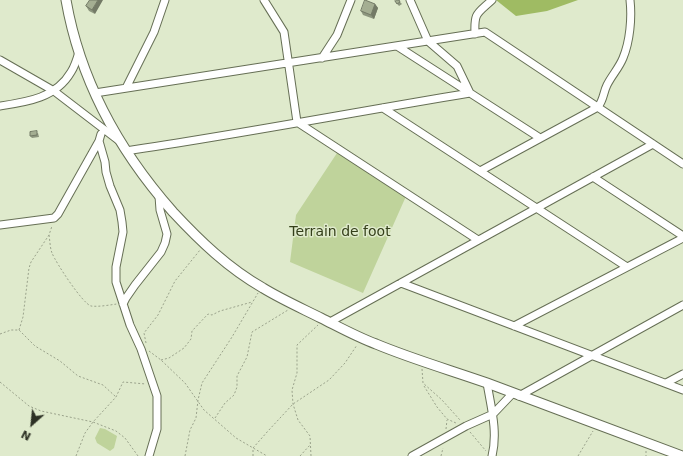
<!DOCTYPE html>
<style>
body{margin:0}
#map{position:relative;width:683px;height:456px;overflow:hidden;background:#dfeacc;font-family:"DejaVu Sans",sans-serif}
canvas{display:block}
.north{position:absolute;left:12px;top:404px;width:40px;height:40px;-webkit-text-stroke:3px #dfeacc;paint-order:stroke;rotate:207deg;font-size:11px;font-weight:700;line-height:16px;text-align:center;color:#2d3125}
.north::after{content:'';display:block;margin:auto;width:14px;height:18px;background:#2d3125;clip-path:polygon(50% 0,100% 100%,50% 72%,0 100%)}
</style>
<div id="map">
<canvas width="683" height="456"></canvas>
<div class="north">N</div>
</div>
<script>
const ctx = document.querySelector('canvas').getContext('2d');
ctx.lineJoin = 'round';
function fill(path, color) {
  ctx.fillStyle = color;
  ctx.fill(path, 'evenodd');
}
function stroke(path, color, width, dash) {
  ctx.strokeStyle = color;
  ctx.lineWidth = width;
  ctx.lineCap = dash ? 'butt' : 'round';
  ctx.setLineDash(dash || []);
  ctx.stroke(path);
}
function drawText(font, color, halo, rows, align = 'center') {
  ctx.font = font + ' "DejaVu Sans",sans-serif';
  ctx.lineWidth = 3;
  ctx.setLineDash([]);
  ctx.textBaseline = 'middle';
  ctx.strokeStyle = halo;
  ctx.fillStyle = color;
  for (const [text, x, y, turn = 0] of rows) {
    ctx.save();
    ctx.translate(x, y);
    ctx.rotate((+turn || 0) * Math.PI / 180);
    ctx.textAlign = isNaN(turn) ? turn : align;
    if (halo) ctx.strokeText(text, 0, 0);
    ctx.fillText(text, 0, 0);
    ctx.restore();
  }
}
fill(new Path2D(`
 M339,150L407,194L363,293L290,262L296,215Z
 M100,428L105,429L117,436L114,448L110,451L97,443L95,438Z`), '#bfd39b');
fill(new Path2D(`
 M496,0H578L547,11L516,16Z`), '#9fbb63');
const minor = new Path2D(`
 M264,0L284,32L297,122L478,240
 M475,34C474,12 477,14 492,0
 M397,46L540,138
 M322,58L337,35L351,0
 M0,60L54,91L118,140
 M126,88L154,32L165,0
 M95,93L485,32L683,164
 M0,106C27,102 56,98 71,72C75,66 77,59 79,52
 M383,108L627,267
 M101,134L99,141L105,162L106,172L110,186L120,210L122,222L123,232L116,267V282L130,325L141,349L157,396V429L149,456
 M126,151C241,134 355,112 470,93L457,66L428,41L410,0
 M480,171L598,107C604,99 603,93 607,85C612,75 619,68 623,58C630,41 632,18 630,0
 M593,177L683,236
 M0,225L54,218L58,214L99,141
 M401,283L683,390
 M123,304L126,298L135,285L161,252L165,243L167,234L160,210L159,196
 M330,322L653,144
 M514,326L683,238
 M487,383C491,407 498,432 492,456
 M666,383L683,374
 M519,396L683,305
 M412,456L466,426L493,414L513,393`);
const major = new Path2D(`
 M66,0C80,80 120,152 173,212C200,241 228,268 263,288C281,299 301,308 321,318C339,327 357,337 376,344C412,359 450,370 487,383C552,407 617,432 682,456`);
stroke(minor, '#666f55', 9);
stroke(major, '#666f55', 11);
stroke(new Path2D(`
 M49,235C50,241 50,248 52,253C56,263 83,304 91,306C99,307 109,305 117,304
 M19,330L23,317L29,268L31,262L49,235L52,226
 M0,334L11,330H19L35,346L60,361L78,376L103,385L116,397
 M146,343L144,333L158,315L175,281L200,250
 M149,351L161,360L185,383L204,410L236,438L267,456
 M161,360L169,358L184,348L191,339L192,331L208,314L212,315L220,311L252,302
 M422,369L423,383L442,400L460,420
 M0,382L29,406L41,411L93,422L116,431L125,438L138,456
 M424,386L437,407L447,419L456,423
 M215,418L225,403L234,395L237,387V376L247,357L252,332L288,310
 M446,429L447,420
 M470,432L486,451
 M646,451V456
 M76,456L85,433L93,422L116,397L123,382L146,384
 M185,456L190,430L196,418L198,400L202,383L232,337L258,293
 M253,456V448L268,431L293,404L329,380L345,363L357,345
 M300,456L310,445
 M311,456L310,436L298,420L293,404L292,390L297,373V345L318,325
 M441,456L443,448
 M578,456L593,431`), '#9aa28b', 1, [2, 2]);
stroke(minor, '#fff', 7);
stroke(major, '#fff', 9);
fill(new Path2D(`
 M90,0L95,14L89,11L86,6Z
 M395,1L400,2L402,4L399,6Z
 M375,4L378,8L374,19L363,15L361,11Z
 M38,133L39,137L32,138L30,136Z`), '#8d967e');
fill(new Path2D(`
 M98,0H103L95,14L92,10Z
 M375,4L378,8L374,19L371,15Z`), '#737a66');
const building = new Path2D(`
 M90,0H98L92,10L86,6Z
 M365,0L375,4L371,15L361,11Z
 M396,0H399L400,2L397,4L395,1Z
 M37,131V135L30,136V132Z`);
fill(building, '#a4ae92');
stroke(building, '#737a66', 1);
drawText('14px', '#343f1a', '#dfeacc', [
 ["Terrain de foot",340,232]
]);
</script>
